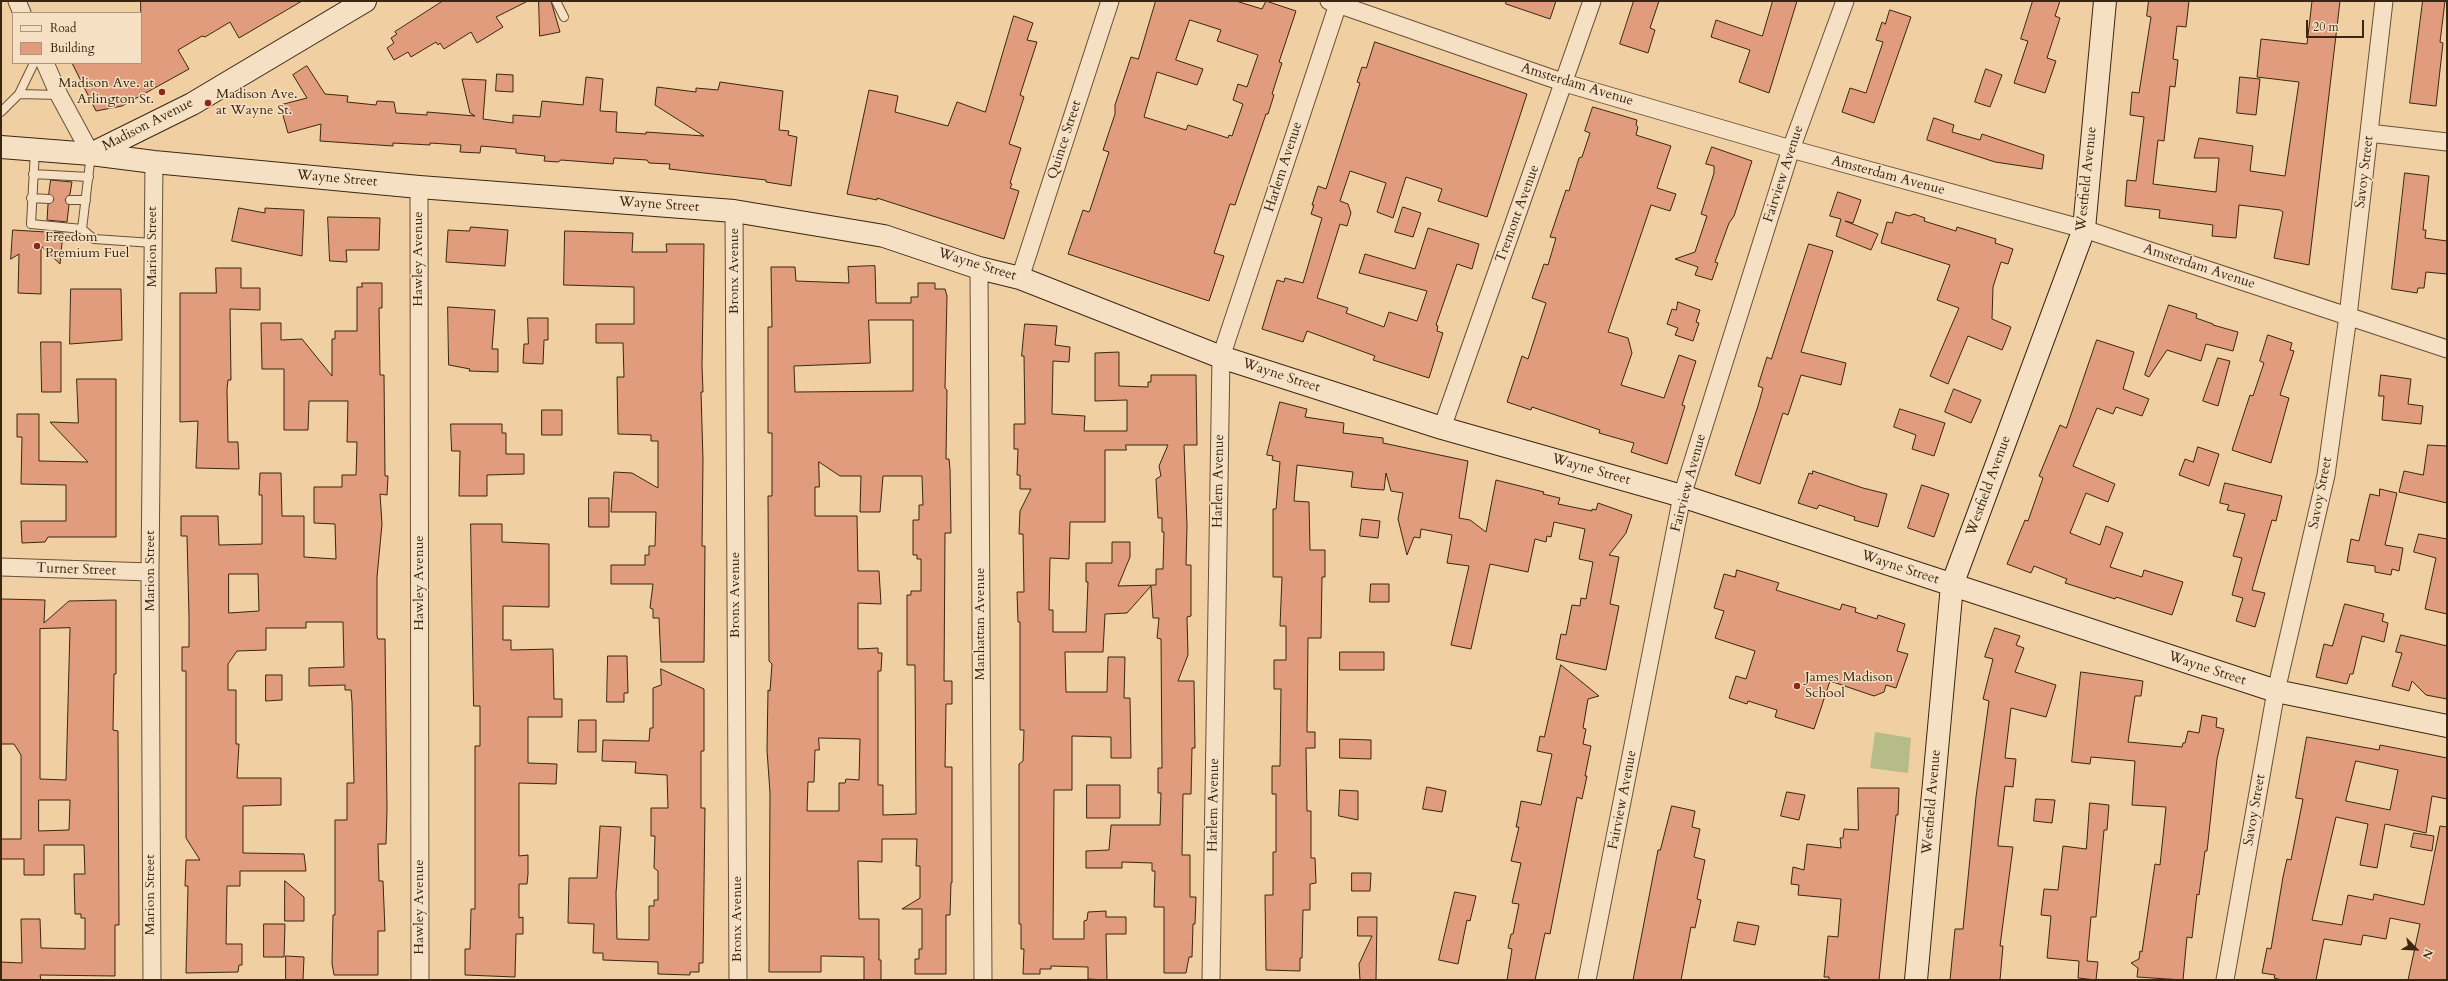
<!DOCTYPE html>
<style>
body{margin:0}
#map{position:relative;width:2448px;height:981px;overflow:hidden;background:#f0d0a2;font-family:Cardo,serif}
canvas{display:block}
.frame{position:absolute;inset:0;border:2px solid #3a2612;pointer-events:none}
.legend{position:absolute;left:12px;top:12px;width:130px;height:52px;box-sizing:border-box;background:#f5e0c3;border:1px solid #aa967c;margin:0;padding:5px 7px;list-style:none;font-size:12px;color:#3a2612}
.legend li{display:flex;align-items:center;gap:8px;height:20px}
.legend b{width:20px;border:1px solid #aa967c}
.north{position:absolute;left:2396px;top:929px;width:40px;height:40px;-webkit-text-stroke:3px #f5e0c3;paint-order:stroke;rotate:114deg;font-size:11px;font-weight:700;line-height:16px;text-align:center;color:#3a2612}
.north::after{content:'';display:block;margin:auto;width:14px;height:18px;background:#3a2612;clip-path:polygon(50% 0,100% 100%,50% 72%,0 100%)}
.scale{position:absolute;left:2306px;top:20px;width:58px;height:18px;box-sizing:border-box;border:2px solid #3a2612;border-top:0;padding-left:5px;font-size:12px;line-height:14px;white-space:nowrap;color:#3a2612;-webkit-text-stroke:3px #f5e0c3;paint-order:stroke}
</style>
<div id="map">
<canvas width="2448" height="981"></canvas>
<div class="frame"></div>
<ul class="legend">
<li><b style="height:5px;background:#f5e0c3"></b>Road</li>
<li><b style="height:11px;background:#e19b7d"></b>Building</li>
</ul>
<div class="north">N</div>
<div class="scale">20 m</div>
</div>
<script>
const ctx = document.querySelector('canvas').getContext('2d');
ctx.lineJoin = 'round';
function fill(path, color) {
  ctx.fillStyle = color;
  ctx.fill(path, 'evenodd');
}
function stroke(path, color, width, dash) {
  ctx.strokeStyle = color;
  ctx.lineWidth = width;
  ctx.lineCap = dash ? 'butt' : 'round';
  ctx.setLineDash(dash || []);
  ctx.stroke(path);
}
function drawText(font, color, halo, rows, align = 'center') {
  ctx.font = font + ' Cardo,serif';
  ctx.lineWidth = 3;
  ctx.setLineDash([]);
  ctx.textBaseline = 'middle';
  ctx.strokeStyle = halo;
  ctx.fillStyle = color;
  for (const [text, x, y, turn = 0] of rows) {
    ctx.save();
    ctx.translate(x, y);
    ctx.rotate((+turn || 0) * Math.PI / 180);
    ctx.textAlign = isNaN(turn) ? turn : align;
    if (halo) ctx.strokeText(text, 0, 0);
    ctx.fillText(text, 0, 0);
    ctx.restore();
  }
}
fill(new Path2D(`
 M1875,732L1911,738L1908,773L1870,768Z`), '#b5bc88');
const building = new Path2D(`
 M141,1H302L239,38L230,22L205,37L202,36L178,50L189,69L122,106L96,111L72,63H141Z
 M443,1H528L496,17L503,27L477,43L471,32L444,49L440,43L438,45L436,42L411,57L408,52L394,60L387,48L394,43L391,38L397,34L395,32Z
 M539,1H551L560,32L540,36Z
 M1156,1H1236L1262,9L1266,1L1296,11L1279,62L1282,63L1272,94L1274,95L1268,114H1266L1235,205L1230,204L1214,253L1224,256L1209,301L1068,254L1083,210L1089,212L1090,210L1109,152L1103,150L1115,114V105L1131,57L1138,59ZM1190,20L1221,30L1217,41L1258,55L1247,87L1238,84L1233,100L1243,104L1232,136L1229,135L1228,138L1188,125L1186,130L1144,117L1157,72L1197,85L1203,69L1176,60Z
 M1506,1H1556L1550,19L1506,4Z
 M1634,1H1659L1650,28L1655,30L1648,53L1620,44Z
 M1773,1H1797L1769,93L1739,82L1750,50L1711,37L1716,20L1762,36Z
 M2033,1H2060L2055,16L2060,18L2047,58L2056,61L2045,93L2014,83L2028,41L2021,39Z
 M2149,1H2189L2186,27L2177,26L2173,59L2178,60L2175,87L2170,86L2164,141L2158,140L2153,184L2216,192L2219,158H2194L2199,138L2253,146L2250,171L2285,176L2299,82L2257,77L2261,39L2307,44L2312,1H2340L2309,265L2274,258L2283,212L2280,210L2239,205L2236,238L2212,236L2213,225L2159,218L2160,210L2125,206L2127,180L2136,181L2144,117L2130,115L2132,92L2139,93L2151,17L2147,16Z
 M2423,1H2445L2440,42L2443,43L2436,106L2410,103Z
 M1890,10L1911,17L1874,123L1842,112L1850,88L1866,93L1883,42L1876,40L1882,22L1885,24Z
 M1014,16L1033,23L1027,40L1037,42L1020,95L1024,97L1009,144L1021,148L1010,183L1012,184L1010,188L1019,191L1004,239L877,198V200L847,194L869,90L898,96L895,112L948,126L957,102L985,112Z
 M1375,42L1527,94L1487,217L1438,201L1442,189L1406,177L1393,218L1377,212L1386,183L1350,171L1340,201L1348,204L1351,213L1347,226L1340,224L1317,298L1348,308L1346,313L1384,327L1389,312L1417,321L1427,291L1359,273L1365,254L1415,269L1428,228L1479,244L1472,269L1457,264L1436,325L1438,326L1437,331L1443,333L1429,378L1373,360L1375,356L1307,331L1303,342L1262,329L1277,280L1284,282L1285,278L1303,283L1322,218L1311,214L1314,205H1312L1318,186L1326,189L1360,83L1357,82L1362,67L1366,68Z
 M307,66L325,94L348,96L347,102L376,105L377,101L394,102L396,113L427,115V112L475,116L470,113L462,79L486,80L483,119L513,123V115L540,117L542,101L583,105L586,77L603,79L600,111L617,112L616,132L646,134V132L704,136L655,105L657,87L696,92V88L718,90L720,82L783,91L779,130L789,131L788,135L797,137L791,186L766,182V180L669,169L670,164L649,163L647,160L614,158L613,164L561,160L558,162L544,161L545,156L516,153V149L481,146L480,153L460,152L461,145L430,143V145L393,143V146L320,141L321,124L288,133L280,105L307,98L293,75Z
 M1986,69L2002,75L1990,107L1975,102Z
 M497,74L513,75V92L496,91Z
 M2240,77L2260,79L2256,115L2237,113Z
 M1593,107L1637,120L1636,125L1638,127L1636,135L1671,146L1657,188L1676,194L1670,211L1651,205L1608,332L1628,338L1632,353L1621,385L1664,398L1679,355L1696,361L1682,405L1685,406L1681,419L1667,464L1631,452L1634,443L1599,433L1600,430L1532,407L1531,410L1507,402L1522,356L1528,359L1546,303L1532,298L1544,264L1548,265L1556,238L1550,237L1566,190L1569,191L1579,158L1582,157L1590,133L1585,131Z
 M1934,118L1954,125L1952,132L1980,140L1982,134L2044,155L2042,169L1995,162L1927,140Z
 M1712,147L1752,161L1734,216L1729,223L1715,262L1718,263L1712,280L1695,275L1698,267L1675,259L1695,252L1707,216L1701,214L1714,173V166L1706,164Z
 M2405,173L2429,176L2423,230H2426L2425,238L2447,241V274L2426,272L2424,288H2418L2417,293L2392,289Z
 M51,180L72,182L70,194L65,200L69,205L67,222L47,220L48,204L54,200L49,194Z
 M1838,192L1861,200L1853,223L1845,221L1878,234L1871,250L1836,236L1841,219L1830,216Z
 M1403,207L1421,213L1413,237L1395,232Z
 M239,208L265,213V208L304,210L302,256L232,241Z
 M1896,212L1909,216L1914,214L1925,218L1924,221L1956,231L1957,227L1996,239L1995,243L2013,249L2008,264L2001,262L1993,287L1992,319L2011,327L2005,343L2002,350L1968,336L1948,384L1930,376L1959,308L1937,300L1950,265L1881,243L1887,222L1892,223Z
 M328,217L380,218L379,250H346L347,262L330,261Z
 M471,227L508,230L505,266L446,262L448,230L469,231Z
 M13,230L63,233L60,264L41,246V294L18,293L19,254L11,259Z
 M565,231L633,233L632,252H667L666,244H704L702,366L703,392H701L703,460L702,546H705L704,662H661L659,618H653V609L650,608L653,584H611V565H645V555H649V546H655L656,512H611L614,472L632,473L658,488V441H651V435L618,434L617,377H624L623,343H596V324H634V287L564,285Z
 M1809,244L1833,251L1801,352L1846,363L1841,385L1801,375L1788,415L1783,413L1760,484L1735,475L1758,406L1763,388L1758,386L1767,357L1771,359Z
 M875,266L876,303H911V297H918V283H935V289H945L947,296L945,388L947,390L946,459H949L950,469L951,533H945L944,681H952V704H946L945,767H952V883H951L950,915H946V974H915V959H919V949H922V909H902L920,898V866H916L917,839H882V862L858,861L859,919H879V960H881V980H864V957L821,956V972H769L770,793L767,750L768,690L770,691L772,664L769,661L768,496H772V433H768V327H772L771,267H795L796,281L849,283L848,267ZM869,320H913V391L795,392L794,366L870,363ZM819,462L840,476H861L860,512H880L883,476H922L923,505H919V520H913V555H917V559H921V591H911V595H907V665H915L916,814L883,815V785H878V671H881L882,653H878V648L858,649V603L881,604L879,571H858L857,516H815V487H819ZM819,738L860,739L859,780L846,779L845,783H839V811H807L808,782H814L815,750H819Z
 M216,268H241V288H260V310L230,309L231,380H228L227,389L228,442H238L239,469L196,468L198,421L180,422V293H216Z
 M362,283H382V308H379L380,375H384L385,476H388L387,495L380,494L382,524L377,577V636L378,639H385L387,809L386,844H378L379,881H383L385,931H378V975H334L332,963L333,915H335V820H347V783H354L352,702L351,690H345V685L309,686V668L344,667L343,622H306V628H266V650L237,651L228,664V690H236V744H239L237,778H281V805L243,806V853L304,854L306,871H240V886H227L226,944H242V965H239L238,972L186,973L188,886H185L186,860H200L186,838V671H182V647H189V617L187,536H181V516H218L219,545L262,544V495H259L260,473H281L282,516H304V557L336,559L335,524L314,523V487H342V475H356L357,442H347L348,401H309L308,430H284V369H262L261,323H281V340L302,339L332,376V339H335V331H357V287H362ZM229,574H258L259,611L229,613Z
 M71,289H121L122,340L70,344Z
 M1678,302L1700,310L1696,322L1699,323L1693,341L1675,335L1678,328L1667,324L1672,309L1676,310Z
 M2169,305L2197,314L2196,318L2213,324V325L2238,332L2233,351L2206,344L2201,361L2167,350L2149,377L2145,375Z
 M448,307L495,310L492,349H498V372L469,371L470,369L449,365Z
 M528,318H548V340H544L543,364L523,363L524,344H528Z
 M1025,324L1057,326L1055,345L1070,347L1069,362L1053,361L1052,414L1085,416L1084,431H1127V400L1095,401V353L1119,352V386L1148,387V382H1151V375H1196L1197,445H1184L1187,525L1186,565H1191V616L1187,617L1188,655L1178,681H1194L1195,748H1192L1191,794H1183L1182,855H1190V897H1196L1195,924H1193L1192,957H1189L1186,973H1164V907H1154L1155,871H1152V863L1122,862V868H1086V851L1109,850L1111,825H1160L1161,793H1158V768H1162L1161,639L1157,638L1159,618H1153L1151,586L1127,613L1105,614L1103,652H1065L1066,692H1107L1108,657H1125L1124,698H1130L1131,758H1111V737L1072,736V790H1054L1053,939H1084V921L1087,920L1088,912L1106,911V917H1126V934H1106L1107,980L1088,979V967L1051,966V969H1040V974H1023L1024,949H1021V924H1019V764L1023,761L1024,730H1020V622H1018L1017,592H1024L1023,534H1019L1020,511L1031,489H1020V475H1017L1018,449H1014V424H1025L1024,356H1022ZM1126,445H1168L1159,466L1161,476L1156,479L1158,518H1162V532H1164L1163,569H1156V585L1118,586L1130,557V542H1112V563H1086V582H1088L1086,632H1053V610H1049L1050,558L1069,559L1070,522H1105V450H1126Z
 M2268,335L2292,343L2290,350L2294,351L2280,395L2289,398L2271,463L2232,450L2250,395L2253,396L2264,363L2260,361Z
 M2097,340L2134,352L2123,389L2149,399L2142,416L2116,407L2113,414L2097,408L2073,466L2115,484L2108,502L2086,493L2070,533L2100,545L2106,526L2123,533L2110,567L2142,577L2144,570L2183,582L2172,615L2116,597L2115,599L2065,583L2067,579L2034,566L2031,573L2007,564L2025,520L2028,521L2043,478L2039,476L2060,425L2066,428Z
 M41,342H61V392H42Z
 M2218,358L2230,361L2218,406L2203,401Z
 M2381,375L2411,379L2408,404L2423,406L2421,424L2382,420L2384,396H2379Z
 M77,379H116V537H48L45,542L22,543L21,521H66V485L21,484L22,437H17V414H39V461L88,462L50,422L78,423Z
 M1954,389L1981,400L1971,423L1945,412Z
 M1280,402L1307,409L1305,417L1344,423L1343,433L1383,438V443L1468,461L1459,518L1470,520L1486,532L1496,480L1544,492L1543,494L1560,498L1558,504L1592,511V509L1596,510L1598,503L1632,515L1626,533L1609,555L1619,557L1610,604L1619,606L1606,670L1556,659L1561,634L1566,635L1572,605L1580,606L1581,598L1586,599L1593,562L1579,559L1585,529L1554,522L1551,537L1547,536L1546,542L1535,539L1528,572L1490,564L1471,649L1451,645L1469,566L1447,563L1452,535L1421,529L1420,538L1414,537L1407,555L1398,519L1403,493L1391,491L1386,473L1384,490L1368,489L1351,487L1353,472L1297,465L1294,501L1309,502L1310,550H1325V577H1322L1321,638H1308L1307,732H1315V748H1306L1307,811H1311V858H1315L1316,883L1310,884V910H1303L1302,958H1300V971L1266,970L1265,895H1273V852H1276V794H1272V766H1280L1281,689H1274V660H1286V626H1280L1282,577H1273V509H1276L1280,462L1272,460L1273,456L1267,455Z
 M1900,409L1945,423L1934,456L1912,449L1916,435L1894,427Z
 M542,410H562V435H542Z
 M451,424H502V433H506V454H524V474L487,475V496H459L460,451H452Z
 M2428,445L2447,446V503L2399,492L2404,471L2423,475Z
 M2198,447L2219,454L2209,486L2179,475L2185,459L2193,462Z
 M1813,471L1863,488L1887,494L1878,527L1854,520L1855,517L1819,505L1817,509L1798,503L1809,473L1812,474Z
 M2225,483L2282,496L2276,521L2272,520L2252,590L2265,593L2255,627L2236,621L2243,598L2232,595L2242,558L2233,556L2245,514L2227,510L2229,505L2220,503Z
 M1922,485L1949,494L1934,537L1908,528Z
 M2380,489L2397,493L2385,545L2403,548L2399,571L2392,569L2391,575L2375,572V566L2347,562L2351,539L2359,541L2370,494L2379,496Z
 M589,498H609V527H589Z
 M1362,519L1380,521L1378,538L1360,536Z
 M471,524H502V542L549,544V607L503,606V640H511V650L553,649L554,699H562V717H528V763L557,764L556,784L519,783V856L528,855V874L527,884H519V918L523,917V934H516L515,977L465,975V949H470L471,909H475V746H480V706H474Z
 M2419,534L2447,539V614L2425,609L2436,558L2414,552Z
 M1737,570L1779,583L1776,590L1840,610L1842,604L1856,608L1855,612L1877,619L1878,615L1905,624L1897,651L1908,654L1896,688L1886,685L1884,692L1874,696L1830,681L1814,729L1775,717L1777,710L1748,701L1747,704L1729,698L1736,676L1746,679L1755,651L1715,638L1724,611L1714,608L1724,574L1735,577Z
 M1371,584H1389V602H1370Z
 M2,599L45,600L44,623L69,601L116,600V674H114L113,730L118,731L119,925H115V976L40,975L41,980H1V962L22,963L21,919H40L41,948L85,949V918H81V914H75L74,874H85L84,845H44V875H24V859H1V839H21V755L14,744H1ZM70,628L66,780L40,779V629ZM39,800H70L69,830L39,831Z
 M2345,604L2384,614L2382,621L2388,623L2384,642L2362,636L2353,674H2350L2347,684L2316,677L2324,644L2332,646Z
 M1995,628L2020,636L2016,645L2024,648L2015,672L2056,685L2046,717L2011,708L2005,758L2016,759L2013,787L2005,786L1998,843V846L2013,847L2000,946H2003L2000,980H1950L1955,929H1963L1976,797L1989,701L1983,699L1993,659L1985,657Z
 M2401,635L2447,646V699L2426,695L2412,681L2409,691L2392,686L2402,653L2396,652Z
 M1340,652H1384V670H1340Z
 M608,656H627L628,693H624V702H607Z
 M1561,665L1599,696L1588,699L1583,728L1586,729L1583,744L1591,746L1585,776H1587L1582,799L1577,797L1550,934L1545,933L1535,980H1507L1512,949L1508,948L1511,934H1513L1519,904L1512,903L1521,863L1511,861L1519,827H1516L1518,818L1521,801L1541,805L1552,754L1537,751L1540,736L1544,737Z
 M661,669L704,689V751H701V808H705L703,963H699V972H690V975L658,974V962L603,960V953H593L594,924L568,923L569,878H597L600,826L621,827L616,893L617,939L649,940V906H654V900H658V871L654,868L655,836H651V808H668L667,775L635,773L636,762L602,761L603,740L649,741L650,728H653V688L661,685Z
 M2081,672L2143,681L2141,696H2135L2128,742L2182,747L2183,743H2185L2188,731L2199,733L2202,715L2217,718L2216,727L2224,729L2217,759L2207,851H2205L2199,895L2197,894L2192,938L2187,937L2183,980L2137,977L2138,968L2131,963L2139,959L2140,951L2142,952L2155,864L2160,865L2166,807L2132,805L2135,761L2091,757L2090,764L2072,762Z
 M266,675H282V700L266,701Z
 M579,720H596V752H578Z
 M2307,737L2379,750L2380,745L2447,758V799L2432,796L2426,833L2385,824L2377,868L2360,865L2368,824L2336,817L2312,920L2342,925L2348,895L2373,900L2374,894L2424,905L2440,826L2447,827V980H2408L2420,924L2390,918L2386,939L2363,935L2361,945L2324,939L2316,980H2282L2274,978L2275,975L2262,973L2267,948L2271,949L2283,877L2287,859L2291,860L2303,799L2296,798ZM2356,761L2398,770L2390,810L2346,801Z
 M1340,739L1371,740V759L1340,758Z
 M1087,785H1120V818H1087Z
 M1427,787L1446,791L1442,812L1423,809Z
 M1858,788H1899L1898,815H1896L1879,980H1829V977H1824L1828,936L1838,937L1841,899L1798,895L1799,885L1791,884L1793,867L1804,870L1807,844L1841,848L1840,838H1843L1844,829L1858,830Z
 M1340,790L1358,791V820L1339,816Z
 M1787,792L1805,795L1799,820L1781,816Z
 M2036,799L2055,800L2052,823L2034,821Z
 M2090,803L2109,805L2107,830H2104L2096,917H2091L2087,961L2098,962L2096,980L2078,978L2079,961L2047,958L2051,916L2041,915L2044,889L2058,890L2063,846L2086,849Z
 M1672,806L1695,811L1692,827L1700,829L1694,857L1705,860L1697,899L1701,900L1695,928L1691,927L1681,980H1633L1658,850H1660Z
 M2414,833L2434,836L2432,851L2411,847Z
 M1352,873H1371L1370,891H1352Z
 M285,881L304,897V921H285Z
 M1455,892L1476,896L1470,921L1467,920L1458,964L1439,960Z
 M1358,917H1377L1376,980H1360L1359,964L1372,936H1358Z
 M1738,922L1759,926L1755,945L1734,941Z
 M264,924H285L284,957H264Z
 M286,956L304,957L303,980H286Z`);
fill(building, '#e19b7d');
stroke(building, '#3a2612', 1);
const lane = new Path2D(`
 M556,1L564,17
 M19,94L59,95
 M1,112L19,94L34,63
 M35,150L31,224L82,229L94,239L153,243
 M33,174L89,177
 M31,198L49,199
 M70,200H86
 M82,229L91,154`);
const street = new Path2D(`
 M17,1L22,13
 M1329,1L1565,83L1791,149L2084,229L2447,349
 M45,63L59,95L91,154
 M2369,133L2447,142
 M419,187L420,980
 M734,211L738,980
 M979,268L983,980
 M1020,278L1110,1
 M1442,428L1592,1
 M1,567L150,572
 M152,980L150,572L154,162
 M1211,980L1221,357L1339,1
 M1587,980L1682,496L1791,149L1845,1
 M2225,980L2276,691L2326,475L2348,316L2384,1`);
const secondary = new Path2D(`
 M1,147L91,154L192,104L365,1
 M91,154L154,162L419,187L734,211L884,236L979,268L1020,278L1221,357L1442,428L1682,496L2276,691L2447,726
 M1916,980L1952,585L2084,229L2105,1`);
stroke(lane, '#685036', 10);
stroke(street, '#685036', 19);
stroke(secondary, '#3a2612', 24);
stroke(lane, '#f5e0c3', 8);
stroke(street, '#f5e0c3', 17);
stroke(secondary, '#f5e0c3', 22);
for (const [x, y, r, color] of [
 [162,92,4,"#8f2418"],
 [208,103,4,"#8f2418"],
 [37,246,4,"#8f2418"],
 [1797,686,4,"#8f2418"]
]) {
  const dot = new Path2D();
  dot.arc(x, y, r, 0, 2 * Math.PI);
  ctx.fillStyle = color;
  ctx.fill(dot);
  stroke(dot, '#f5e0c3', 1.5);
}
drawText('14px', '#3a2612', '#f5e0c3', [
 ["Madison Ave. at",154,84,"right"],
 ["Arlington St.",154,100,"right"],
 ["Madison Ave.",216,95],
 ["at Wayne St.",216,111],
 ["Freedom",45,238],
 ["Premium Fuel",45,254],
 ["James Madison",1805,678],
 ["School",1805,694]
], 'left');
drawText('14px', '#3a2612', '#f5e0c3', [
 ["Amsterdam Avenue",1577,85,17],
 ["Madison Avenue",148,125,-27],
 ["Quince Street",1065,140,-72],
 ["Harlem Avenue",1284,167,-72],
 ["Savoy Street",2365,172,-83],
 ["Fairview Avenue",1784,174,-72],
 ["Amsterdam Avenue",1888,176,15],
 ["Wayne Street",337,179,5],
 ["Westfield Avenue",2087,179,-84],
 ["Wayne Street",659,205,4],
 ["Tremont Avenue",1518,214,-70],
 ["Marion Street",153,247,-90],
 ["Hawley Avenue",419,259,-90],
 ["Wayne Street",977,265,17],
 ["Amsterdam Avenue",2199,267,18],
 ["Bronx Avenue",735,271,-90],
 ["Wayne Street",1281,376,18],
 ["Wayne Street",1591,470,16],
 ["Harlem Avenue",1219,481,-89],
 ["Fairview Avenue",1689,483,-75],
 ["Westfield Avenue",1989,486,-70],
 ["Savoy Street",2321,493,-79],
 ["Wayne Street",1900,568,18],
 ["Turner Street",76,570,2],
 ["Marion Street",151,571,-90],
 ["Hawley Avenue",420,583,-90],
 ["Bronx Avenue",736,595,-90],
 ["Manhattan Avenue",981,624,-90],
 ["Wayne Street",2207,669,18],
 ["Fairview Avenue",1623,800,-79],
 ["Westfield Avenue",1932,802,-85],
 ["Harlem Avenue",1214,805,-89],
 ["Savoy Street",2255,810,-80],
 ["Marion Street",151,895,-90],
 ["Hawley Avenue",420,907,-90],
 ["Bronx Avenue",738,919,-90]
]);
</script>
